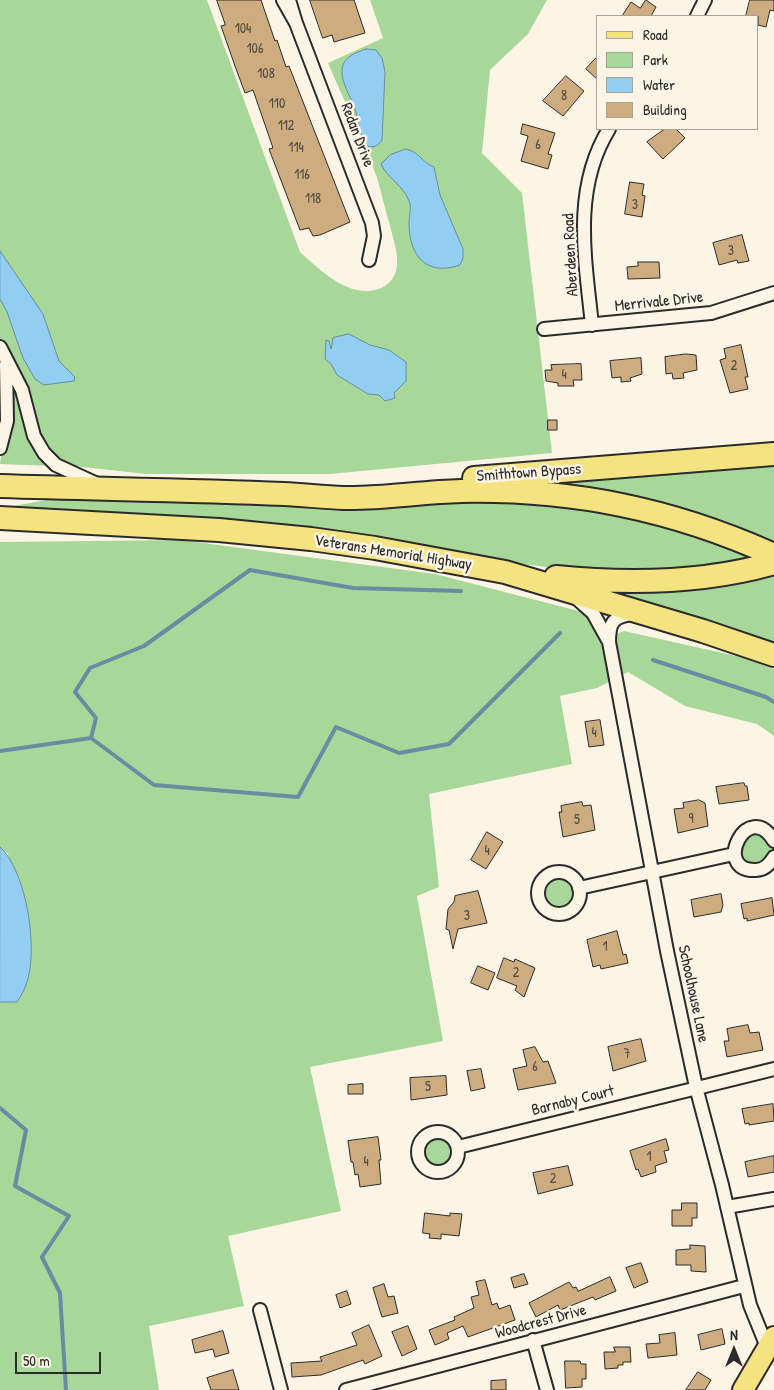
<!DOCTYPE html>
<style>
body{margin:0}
#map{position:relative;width:774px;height:1390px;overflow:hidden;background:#fcf5e5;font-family:"Patrick Hand",sans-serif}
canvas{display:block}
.legend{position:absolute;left:596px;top:15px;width:162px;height:115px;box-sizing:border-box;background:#fcf5e5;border:1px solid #a8a49b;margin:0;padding:6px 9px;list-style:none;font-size:15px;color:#2b2b2b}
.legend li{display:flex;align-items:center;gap:10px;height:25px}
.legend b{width:25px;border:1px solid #a8a49b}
.north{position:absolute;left:709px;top:1325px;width:50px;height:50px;-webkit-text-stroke:4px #fcf5e5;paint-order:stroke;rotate:0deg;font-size:14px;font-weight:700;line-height:20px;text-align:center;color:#2b2b2b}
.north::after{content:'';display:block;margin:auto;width:18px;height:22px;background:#2b2b2b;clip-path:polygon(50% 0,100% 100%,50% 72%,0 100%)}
.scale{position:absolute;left:15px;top:1352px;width:86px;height:22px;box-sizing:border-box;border:2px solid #2b2b2b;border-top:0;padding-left:6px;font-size:15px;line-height:18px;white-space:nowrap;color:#2b2b2b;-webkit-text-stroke:4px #fcf5e5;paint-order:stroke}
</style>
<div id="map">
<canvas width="774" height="1390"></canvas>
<ul class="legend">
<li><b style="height:6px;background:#f5e382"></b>Road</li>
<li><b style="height:14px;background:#a7d899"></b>Park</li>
<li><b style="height:14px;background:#91cef2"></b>Water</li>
<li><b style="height:14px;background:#cdad80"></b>Building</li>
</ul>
<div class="north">N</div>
<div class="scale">50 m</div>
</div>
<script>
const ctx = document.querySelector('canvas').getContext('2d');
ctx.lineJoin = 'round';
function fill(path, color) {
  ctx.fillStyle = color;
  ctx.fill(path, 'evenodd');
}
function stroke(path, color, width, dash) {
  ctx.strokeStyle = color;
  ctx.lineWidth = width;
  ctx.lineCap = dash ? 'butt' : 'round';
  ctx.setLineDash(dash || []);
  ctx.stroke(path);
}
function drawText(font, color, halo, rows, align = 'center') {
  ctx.font = font + ' "Patrick Hand",sans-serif';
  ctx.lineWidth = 5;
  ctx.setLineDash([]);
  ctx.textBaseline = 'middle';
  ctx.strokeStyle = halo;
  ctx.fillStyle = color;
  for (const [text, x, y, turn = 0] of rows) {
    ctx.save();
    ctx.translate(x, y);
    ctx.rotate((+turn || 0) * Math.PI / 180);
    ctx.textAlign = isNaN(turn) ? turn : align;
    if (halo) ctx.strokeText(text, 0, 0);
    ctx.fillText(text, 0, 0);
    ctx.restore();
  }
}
fill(new Path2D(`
 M0,0H207L300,252C319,269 347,297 375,290C385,288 393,281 396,271C400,257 393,239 390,226C385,210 382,194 377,178C363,139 344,101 328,63L383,38L370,0H547L528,34L490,70L482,153L522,193L552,453L330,474H146L65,465L45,447L0,348Z
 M11,378L53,466L0,464Z
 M774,460V541L720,519L632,495L542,480Z
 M87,496L515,501L606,512L670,526L763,559L673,571H577L507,562L382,536L244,521L7,507L53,499Z
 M181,540L435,574L586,613L605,638L624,631L745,658L774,669V736L757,724L685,706L628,672L597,688L560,696L572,764L429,794L439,887L417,896L443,1041L310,1067L341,1211L228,1236L244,1306L149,1326L159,1390H0V1002L31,953L8,854L0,847V542Z
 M774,576V648L610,593L729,586Z
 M739 849a16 16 0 1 1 32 0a16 16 0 1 1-32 0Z
 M544 892a16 16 0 1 1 32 0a16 16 0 1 1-32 0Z
 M422 1152a16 16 0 1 1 32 0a16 16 0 1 1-32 0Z`), '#a7d899');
const water = new Path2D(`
 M366,49L376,50L382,58L385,72L382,140C378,146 374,148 367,146C359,135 359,122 355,109C350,93 330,68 352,55C356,52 362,51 366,49Z
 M406,149C420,152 421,162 434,167L440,195L463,249V258L460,265C426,277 409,255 409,223C409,216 412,207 409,201C404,186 387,178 381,164L390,155Z
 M0,251L43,314L59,361L75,377L74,381L44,385L35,379L23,358L7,312L0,299Z
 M349,334L370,345L389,350L406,362V381L394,393L395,398L385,401L379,395L368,394L337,375L331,364L325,359L326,340L329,341L331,349L333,338Z
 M0,847C27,871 39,952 26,985C24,991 20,997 17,1002H0Z`);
fill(water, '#91cef2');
stroke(water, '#688da2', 1);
stroke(new Path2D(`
 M653,660L766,697L774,702
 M91,738L96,718L75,692L90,668L144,646L250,570L353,588L461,591
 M0,751L91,738L154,785L298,797L336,727L399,753L449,744L560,633
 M0,1108L26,1130L15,1186L69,1216L42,1257L60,1293L66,1390`), '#688da2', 4);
const building = new Path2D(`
 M217,0H261L275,41L277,40L286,67L289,66L350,222L320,235L313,236L309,228L300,230L269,149L273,148L253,90L245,93L235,66L221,26L225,25Z
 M310,0H354L365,33L334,42L332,35L323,38Z
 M646,0L656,7L651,16H622L631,2L640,8Z
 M750,0H774V11L770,10L766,27L758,25V16H746Z
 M598,56V80L586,69Z
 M566,76L584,91L563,116L543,101Z
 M523,124L555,133L548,154L552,155L548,169L521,161L528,136L521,134Z
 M665,129H676L685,138L663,159L647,142Z
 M630,182L644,184L642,195L645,196L642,217L625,214Z
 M742,235L749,261L738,263L737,260L719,265L713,243Z
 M638,262H659L660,278L628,279L627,267L638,266Z
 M741,345L748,377H745L748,389L730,393L720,360L726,358L724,349Z
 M686,354L696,355L697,370L683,373L684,378L673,379L672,373L666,374L665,357Z
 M641,358L642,374L630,378L631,381L621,382V377L612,378L610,361Z
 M581,364L582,380H573L574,386H558V383L546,381L545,370H552L551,365Z
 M548,420H557V430H548Z
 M600,720L604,745L589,747L585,722Z
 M744,783L745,786H747L749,800L719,804L716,787Z
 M699,800L705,803L708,826L678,833L674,809L684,808L683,803Z
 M582,802L583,806L591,805L595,830L563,837L559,812H562L561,806Z
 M487,832L503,842L486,869L471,860Z
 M478,891L487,923L458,929L453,949L449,930L446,929L448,909L454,902L455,896Z
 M721,894L723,905L721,912L694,917L691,900Z
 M772,898L774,915L747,921V918L744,919L741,904Z
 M617,931L623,955L626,954L628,963L601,969L600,965L593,967L587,940Z
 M504,958L514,962L515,959L535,968L524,997L515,990L517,986L497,978Z
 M478,966L495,973L488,990L471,983Z
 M748,1025L750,1033L759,1032L763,1050L727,1057L724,1041H729L727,1029Z
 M641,1039L646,1061L613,1071L608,1047Z
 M535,1047L543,1062L548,1061L556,1083L518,1090L513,1069L527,1066L523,1050Z
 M481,1069L485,1088L471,1091L467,1071Z
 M446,1076L447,1095L411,1100L410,1078Z
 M363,1084V1094H348V1085Z
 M773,1104L774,1121L749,1125V1123L745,1124L742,1109Z
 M378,1137L381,1160H379L381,1184L360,1187L358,1174L355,1175L353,1162H351L348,1141Z
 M666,1139L669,1150L664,1151L667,1162L655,1166L656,1172L641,1177L638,1169L636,1170L630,1151Z
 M774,1156V1172L748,1177L745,1162Z
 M568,1166L573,1185L538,1194L533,1173Z
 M682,1203H697V1218H692V1226H672V1210H681Z
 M425,1213L450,1216V1213L462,1214L459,1236L441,1234V1239L429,1238L430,1234L423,1233Z
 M690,1245L705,1246L706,1272L691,1271V1265H676V1250L690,1249Z
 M641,1263L648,1282L634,1288L626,1268Z
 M524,1274L528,1284L514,1288L511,1278Z
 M610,1277L616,1291L595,1300L593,1297L560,1310L558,1305L536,1317L529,1303L569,1282L573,1288L576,1287L578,1291Z
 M485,1280L492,1305L497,1303L499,1309L510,1305L515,1320L468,1337L463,1326L447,1333L449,1339L435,1345L429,1330L455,1320L454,1317L474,1308L471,1297L479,1295L476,1282Z
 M384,1284L388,1297L394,1296L398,1313L382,1317L373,1288Z
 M347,1291L351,1304L340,1308L336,1295Z
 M369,1325L382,1356L365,1364L363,1360L321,1375L292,1377L291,1363L322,1361L320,1357L357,1345L352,1333Z
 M408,1326L417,1349L402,1356L392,1332Z
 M722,1329L725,1344L701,1350L698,1335Z
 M223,1331L229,1353L215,1357L213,1349L195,1353L192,1340Z
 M675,1333L677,1355L648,1358L646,1344L660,1343L659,1335Z
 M614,1347H630L631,1362H623V1365H618V1368L605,1369L604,1352H615Z
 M565,1361H580L581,1364H586V1379H582V1387L566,1388Z
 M233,1370L239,1390H211L207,1378Z
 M698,1372L711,1380L705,1390H686Z
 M506,1380V1390H491V1381Z`);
fill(building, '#cdad80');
stroke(building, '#2b2b2b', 1);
const street = new Path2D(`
 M283,0L296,23L289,0
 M697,16L705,0
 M296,23L372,223L374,236L369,260
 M592,325C585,258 572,189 609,129
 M544,329L711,313L774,293
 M0,347L22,390L34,436L44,453L56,465L95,483
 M0,448L7,421L6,364
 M575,597L593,613L608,640
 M633,614C613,616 609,623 609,642L667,951L696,1087L722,1185L750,1305L767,1347
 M774,841C748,797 711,872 756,870C764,870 770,864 774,857
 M538 893a21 21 0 1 1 42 0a21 21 0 1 1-42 0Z
 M579,888L734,854
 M418 1152a20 20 0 1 1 40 0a20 20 0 1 1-40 0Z
 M458,1147L774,1069
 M727,1207L774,1199
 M260,1310L281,1390
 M533,1340L547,1390
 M346,1390L744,1286`);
const primary = new Path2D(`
 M743,1390L774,1337`);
const highway = new Path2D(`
 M474,478L774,454
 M0,486C94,489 189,490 284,494C303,495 323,497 343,498C382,499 421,492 461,491C573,489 672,509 774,555
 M0,518L219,530L311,539L375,548L505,572L703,631L774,655
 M556,577C627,584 705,583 774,563`);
stroke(street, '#2b2b2b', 16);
stroke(primary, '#2b2b2b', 24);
stroke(highway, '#2b2b2b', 26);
stroke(street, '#fcf5e5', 12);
stroke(primary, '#f5e382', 20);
stroke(highway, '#f5e382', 22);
drawText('14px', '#544c40', null, [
 ["104",243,29],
 ["106",255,49],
 ["108",266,74],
 ["8",564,96],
 ["110",277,104],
 ["112",286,126],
 ["6",538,145],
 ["114",296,148],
 ["116",302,175],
 ["118",313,199],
 ["3",635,205],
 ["3",731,251],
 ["2",734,366],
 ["4",564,375],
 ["4",594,733],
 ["9",691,819],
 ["5",577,820],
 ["4",487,851],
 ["3",467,916],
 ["1",605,947],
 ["2",516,973],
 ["7",627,1054],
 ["6",535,1067],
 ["5",428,1087],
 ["1",649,1157],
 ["4",366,1162],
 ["2",553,1179]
]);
drawText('16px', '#2b2b2b', '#fcf5e5', [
 ["Redan Drive",357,135,69],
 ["Aberdeen Road",571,255,-93],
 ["Merrivale Drive",659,302,-6],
 ["Smithtown Bypass",529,473,-4],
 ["Veterans Memorial Highway",393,553,9],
 ["Schoolhouse Lane",693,994,78],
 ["Barnaby Court",573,1101,-14],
 ["Woodcrest Drive",541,1322,-15]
]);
</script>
